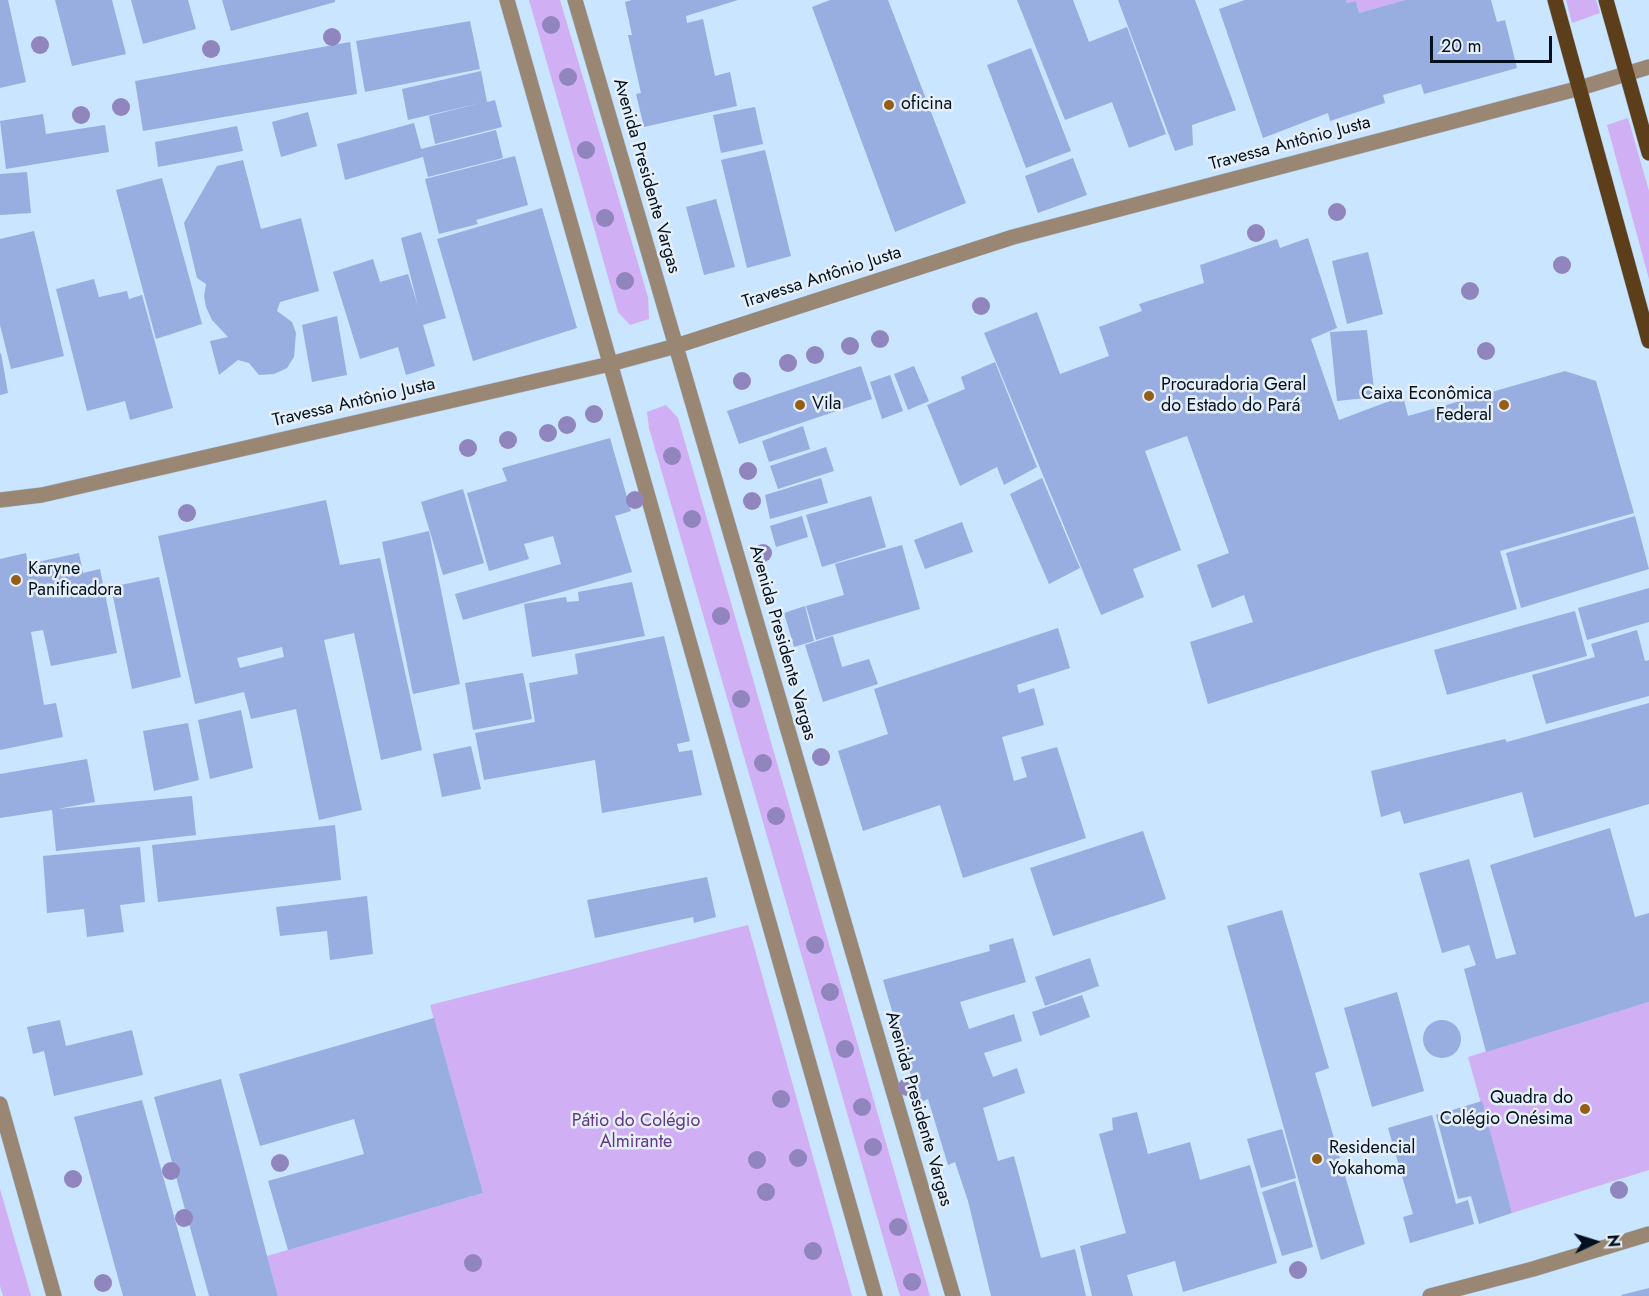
<!DOCTYPE html>
<meta charset="utf-8">
<style>
body{margin:0}
#map{position:relative;width:1649px;height:1296px;overflow:hidden;background:#c9e5ff;font-family:Jost,sans-serif}
canvas{display:block}
.north{position:absolute;left:1565px;top:1212px;width:60px;height:60px;-webkit-text-stroke:4px #e6eff8;paint-order:stroke;rotate:86deg;font-size:16px;font-weight:700;line-height:24px;text-align:center;color:#021120}
.north::after{content:'';display:block;margin:auto;width:21px;height:27px;background:#021120;clip-path:polygon(50% 0,100% 100%,50% 72%,0 100%)}
.scale{position:absolute;left:1430px;top:36px;width:122px;height:27px;box-sizing:border-box;border:3px solid #021120;border-top:0;padding-left:8px;font-size:18px;line-height:21px;white-space:nowrap;color:#021120;-webkit-text-stroke:4px #e6eff8;paint-order:stroke}
</style>
<div id="map">
<canvas width="1649" height="1296"></canvas>
<div class="north">N</div>
<div class="scale">20 m</div>
</div>
<script>
const ctx = document.querySelector('canvas').getContext('2d');
ctx.lineJoin = 'round';
function fill(path, color) {
  ctx.fillStyle = color;
  ctx.fill(path, 'evenodd');
}
function stroke(path, color, width, dash) {
  ctx.strokeStyle = color;
  ctx.lineWidth = width;
  ctx.lineCap = dash ? 'butt' : 'round';
  ctx.setLineDash(dash || []);
  ctx.stroke(path);
}
function drawText(font, color, halo, rows, align = 'center') {
  ctx.font = font + ' Jost,sans-serif';
  ctx.lineWidth = 5;
  ctx.setLineDash([]);
  ctx.textBaseline = 'middle';
  ctx.strokeStyle = halo;
  ctx.fillStyle = color;
  for (const [text, x, y, turn = 0] of rows) {
    ctx.save();
    ctx.translate(x, y);
    ctx.rotate((+turn || 0) * Math.PI / 180);
    ctx.textAlign = isNaN(turn) ? turn : align;
    if (halo) ctx.strokeText(text, 0, 0);
    ctx.fillText(text, 0, 0);
    ctx.restore();
  }
}
fill(new Path2D(`
 M529,0H560L648,297L649,319L630,325L618,312Z
 M1346,0H1405L1359,13L1356,1L1347,3Z
 M1566,0H1596L1600,13L1572,23Z
 M1628,118L1649,191V279L1607,125Z
 M666,405L678,418L930,1296H900L649,428L647,412Z
 M748,925L852,1296H278L267,1256L483,1193L430,1005Z
 M1649,1002V1170L1512,1213L1468,1057Z
 M0,1189L31,1296H3L0,1286Z`), '#d1aff4');
fill(new Path2D(`
 M0,0H8L26,82L0,88Z
 M55,0H112L126,54L72,66Z
 M131,0H188L196,29L143,44Z
 M222,0H335V2L231,31Z
 M632,0H738L686,16L687,23L703,19L715,76L730,72L737,106L644,127L636,94L641,93L628,35H632L625,2Z
 M830,0H888L966,203L895,232L812,7Z
 M1017,0H1073L1089,42L1127,27L1166,134L1129,148L1112,102L1065,120Z
 M1118,0H1195L1236,110L1192,125L1193,145L1175,151Z
 M1245,0H1346L1347,3L1356,1L1359,13L1405,0H1491L1497,22L1505,20L1517,68L1424,94L1421,84L1383,95L1385,103L1330,121L1328,113L1263,138L1219,9Z
 M470,21L480,69L365,92L356,41Z
 M350,42L357,94L143,131L135,81Z
 M1031,48L1071,151L1026,168L987,65Z
 M481,71L487,102L495,100L502,127L435,144L429,116L480,103L408,120L402,89Z
 M755,107L763,144L721,153L713,115Z
 M308,112L317,146L281,157L272,122Z
 M43,114L46,134L105,125L109,152L6,169L0,121Z
 M414,123L421,149L496,130L503,158L428,177L423,157L345,180L337,144Z
 M237,126L243,151L158,167L155,142Z
 M765,150L791,256L747,268L721,160Z
 M515,156L528,205L476,220L478,224L439,234L425,179Z
 M1073,158L1087,195L1038,213L1025,176Z
 M243,160L261,229L301,218L319,291L280,302L277,311L292,322L296,333L294,357L287,368L274,374L259,375L249,363L238,360L219,375L210,341L228,337L212,320L206,307L204,296L206,284L197,278L184,223L217,166Z
 M27,172L31,213L0,215V174Z
 M162,178L202,324L156,339L116,190Z
 M716,199L735,267L704,275L686,207Z
 M542,208L577,328L473,361L437,239Z
 M34,231L64,356L11,369L0,325V239Z
 M421,232L446,318L423,325L435,366L406,375L398,347L360,359L333,272L373,259L380,282L408,274L418,306L401,238Z
 M1308,238L1337,328L1311,339L1339,420L1403,396L1408,416L1565,371L1596,381L1634,513L1500,551L1517,609L1376,651L1208,704L1190,642L1253,622L1244,595L1212,608L1197,565L1229,553L1187,436L1145,451L1181,550L1133,569L1144,597L1101,615L984,333L1037,312L1060,374L1109,356L1099,327L1142,311L1139,304L1204,283L1200,265L1277,239L1280,248Z
 M1368,252L1383,314L1347,324L1332,261Z
 M94,279L99,297L127,291L129,299L142,295L173,408L130,420L125,401L87,411L56,289Z
 M337,316L347,375L312,382L302,325Z
 M1367,330L1375,397L1337,401L1330,332Z
 M1,353L8,393L0,395V354Z
 M995,362L1037,467L1004,485L997,467L960,486L927,405L965,389L961,377Z
 M861,366L872,399L739,444L727,411Z
 M914,366L929,401L908,410L894,374Z
 M890,375L903,411L882,419L870,382Z
 M803,426L810,449L769,462L762,441Z
 M610,438L631,511L615,516L632,572L463,620L455,594L561,564L553,536L524,544L529,559L489,571L467,493L507,481L502,468Z
 M826,447L834,471L778,489L770,466Z
 M821,478L828,503L770,519L765,495Z
 M1042,478L1080,568L1049,584L1010,494Z
 M463,489L484,563L443,575L421,502Z
 M871,496L886,547L822,567L806,515Z
 M326,500L340,565L380,558L422,750L381,760L354,633L324,640L362,810L319,820L296,709L251,719L244,692L195,704L158,536ZM282,647L284,657L240,668L237,658Z
 M802,516L808,537L776,547L770,526Z
 M1635,516L1649,569L1521,608L1506,553Z
 M962,522L973,552L925,569L914,540Z
 M429,531L460,684L413,694L382,542Z
 M902,545L920,609L816,640L806,606L844,595L835,564Z
 M26,553L28,564L79,553L83,573L100,569L117,653L51,666L43,630L31,632L44,705L56,703L63,737L0,750V559Z
 M159,577L181,677L132,689L111,587Z
 M632,582L645,636L532,657L524,604L566,597L567,602L579,601L578,592Z
 M1649,588V622L1587,640L1578,608Z
 M805,606L814,641L794,647L784,613Z
 M1575,611L1587,656L1447,695L1434,650Z
 M1058,628L1070,668L1017,685L1019,693L1034,688L1044,725L1002,737L1014,781L1027,777L1021,757L1057,747L1086,838L963,878L940,805L863,831L838,751L888,734L874,689Z
 M1637,630L1645,661L1649,660V696L1546,724L1532,675L1595,657L1591,644Z
 M664,636L690,741L677,744L679,752L692,750L702,795L602,813L595,760L484,780L475,733L535,722L529,683L578,674L575,654Z
 M833,636L842,667L869,659L878,684L823,702L805,645Z
 M523,673L532,719L473,730L465,683Z
 M1649,703V804L1534,838L1522,792L1404,824L1400,811L1381,817L1371,771L1505,739L1507,742Z
 M241,710L253,768L210,779L198,720Z
 M188,723L199,780L154,791L143,731Z
 M471,746L481,789L442,797L433,754Z
 M87,759L95,802L57,809L192,796L196,835L56,851L52,810L0,818V774Z
 M335,825L341,880L158,902L152,845Z
 M1610,828L1635,917L1649,913V1002L1486,1052L1464,969L1476,965L1469,945L1442,953L1419,873L1469,859L1496,959L1516,954L1490,865Z
 M1143,831L1166,899L1053,936L1030,868Z
 M140,847L145,902L120,905L124,932L87,937L84,909L47,913L43,856Z
 M707,877L716,917L694,923L693,917L595,938L587,900Z
 M367,896L373,954L330,960L327,931L280,936L276,907Z
 M1282,910L1329,1068L1315,1073L1365,1244L1321,1260L1227,926Z
 M1013,938L1026,982L960,1002L969,1029L1014,1014L1022,1041L984,1053L993,1077L1017,1068L1025,1093L983,1108L998,1161L1014,1156L1041,1258L1075,1249L1086,1296H991L968,1201L955,1162L948,1165L928,1099L919,1103L883,980L990,951L989,945Z
 M1090,958L1099,986L1045,1006L1035,977Z
 M1397,992L1424,1091L1372,1107L1344,1008Z
 M1082,995L1090,1017L1040,1036L1032,1012Z
 M434,1018L483,1193L288,1250L268,1181L364,1154L354,1119L260,1146L239,1074Z
 M60,1020L66,1046L132,1030L143,1075L54,1096L44,1051L33,1054L27,1027Z
 M1423 1039a19 19 0 1 1 38 0a19 19 0 1 1-38 0Z
 M221,1079L267,1256L278,1296H209L154,1097Z
 M142,1100L196,1296H123L74,1117Z
 M1482,1101L1512,1213L1479,1224L1471,1196L1458,1199L1436,1115Z
 M1137,1112L1148,1154L1190,1142L1200,1180L1250,1165L1277,1263L1183,1292L1175,1261L1127,1275L1133,1296H1092L1080,1246L1126,1233L1099,1134L1113,1130L1112,1118Z
 M1432,1115L1456,1204L1468,1200L1474,1224L1410,1243L1403,1217L1413,1214L1388,1128Z
 M1282,1129L1296,1178L1261,1188L1247,1139Z
 M1295,1181L1313,1247L1282,1256L1262,1192Z
 M1649,1288V1296H1622L1621,1295Z`), '#98ade0');
const minor = new Path2D(`
 M507,0L875,1296
 M575,0L953,1296
 M0,500L42,495L610,364L676,346L1013,237L1580,88L1649,67
 M0,1104L54,1296
 M1430,1296L1533,1269L1649,1234`);
const major = new Path2D(`
 M1555,0L1649,341
 M1606,0L1649,153`);
stroke(minor, '#a9c3db', 16);
stroke(major, '#a9c3db', 16);
stroke(minor, '#998774', 15);
stroke(major, '#5d3e1b', 15);
ctx.fillStyle = '#9185be';
for (const [x, y] of [
 [551,25],
 [332,37],
 [40,45],
 [211,49],
 [568,77],
 [121,107],
 [81,115],
 [586,150],
 [1337,212],
 [605,218],
 [1256,233],
 [1562,265],
 [625,281],
 [1470,291],
 [981,306],
 [880,339],
 [850,346],
 [1486,351],
 [815,355],
 [788,363],
 [742,381],
 [594,414],
 [567,425],
 [548,433],
 [508,440],
 [468,448],
 [672,456],
 [748,471],
 [635,500],
 [752,501],
 [187,513],
 [692,519],
 [763,553],
 [721,616],
 [741,699],
 [821,757],
 [763,763],
 [776,816],
 [815,945],
 [830,992],
 [845,1049],
 [907,1087],
 [781,1099],
 [862,1107],
 [873,1147],
 [798,1158],
 [757,1160],
 [280,1163],
 [171,1171],
 [73,1179],
 [1619,1190],
 [766,1192],
 [184,1218],
 [898,1227],
 [813,1251],
 [473,1263],
 [1298,1270],
 [912,1282],
 [103,1283]
]) {
  ctx.beginPath();
  ctx.arc(x, y, 9, 0, 2 * Math.PI);
  ctx.fill();
}
for (const [x, y, r, color] of [
 [889,105,6,"#955e17"],
 [1149,396,6,"#955e17"],
 [800,405,6,"#955e17"],
 [1504,405,6,"#955e17"],
 [16,580,6,"#955e17"],
 [1585,1109,6,"#955e17"],
 [1317,1159,6,"#955e17"]
]) {
  const dot = new Path2D();
  dot.arc(x, y, r, 0, 2 * Math.PI);
  ctx.fillStyle = color;
  ctx.fill(dot);
  stroke(dot, '#e6eff8', 2);
}
drawText('18px', '#021120', '#e6eff8', [
 ["oficina",901,105],
 ["Procuradoria Geral",1161,386],
 ["do Estado do Pará",1161,407],
 ["Caixa Econômica",1492,395,"right"],
 ["Federal",1492,416,"right"],
 ["Vila",812,405],
 ["Karyne",28,570],
 ["Panificadora",28,591],
 ["Quadra do",1573,1099,"right"],
 ["Colégio Onésima",1573,1120,"right"],
 ["Residencial",1329,1149],
 ["Yokahoma",1329,1170]
], 'left');
drawText('18px', '#021120', '#e6eff8', [
 ["Travessa Antônio Justa",1290,144,-15],
 ["Avenida Presidente Vargas",646,176,74],
 ["Travessa Antônio Justa",822,278,-18],
 ["Travessa Antônio Justa",354,403,-13],
 ["Avenida Presidente Vargas",782,643,74],
 ["Avenida Presidente Vargas",918,1109,74]
]);
drawText('18px', '#643789', '#e6eff8', [
 ["Pátio do Colégio",636,1122],
 ["Almirante",636,1143]
]);
</script>
